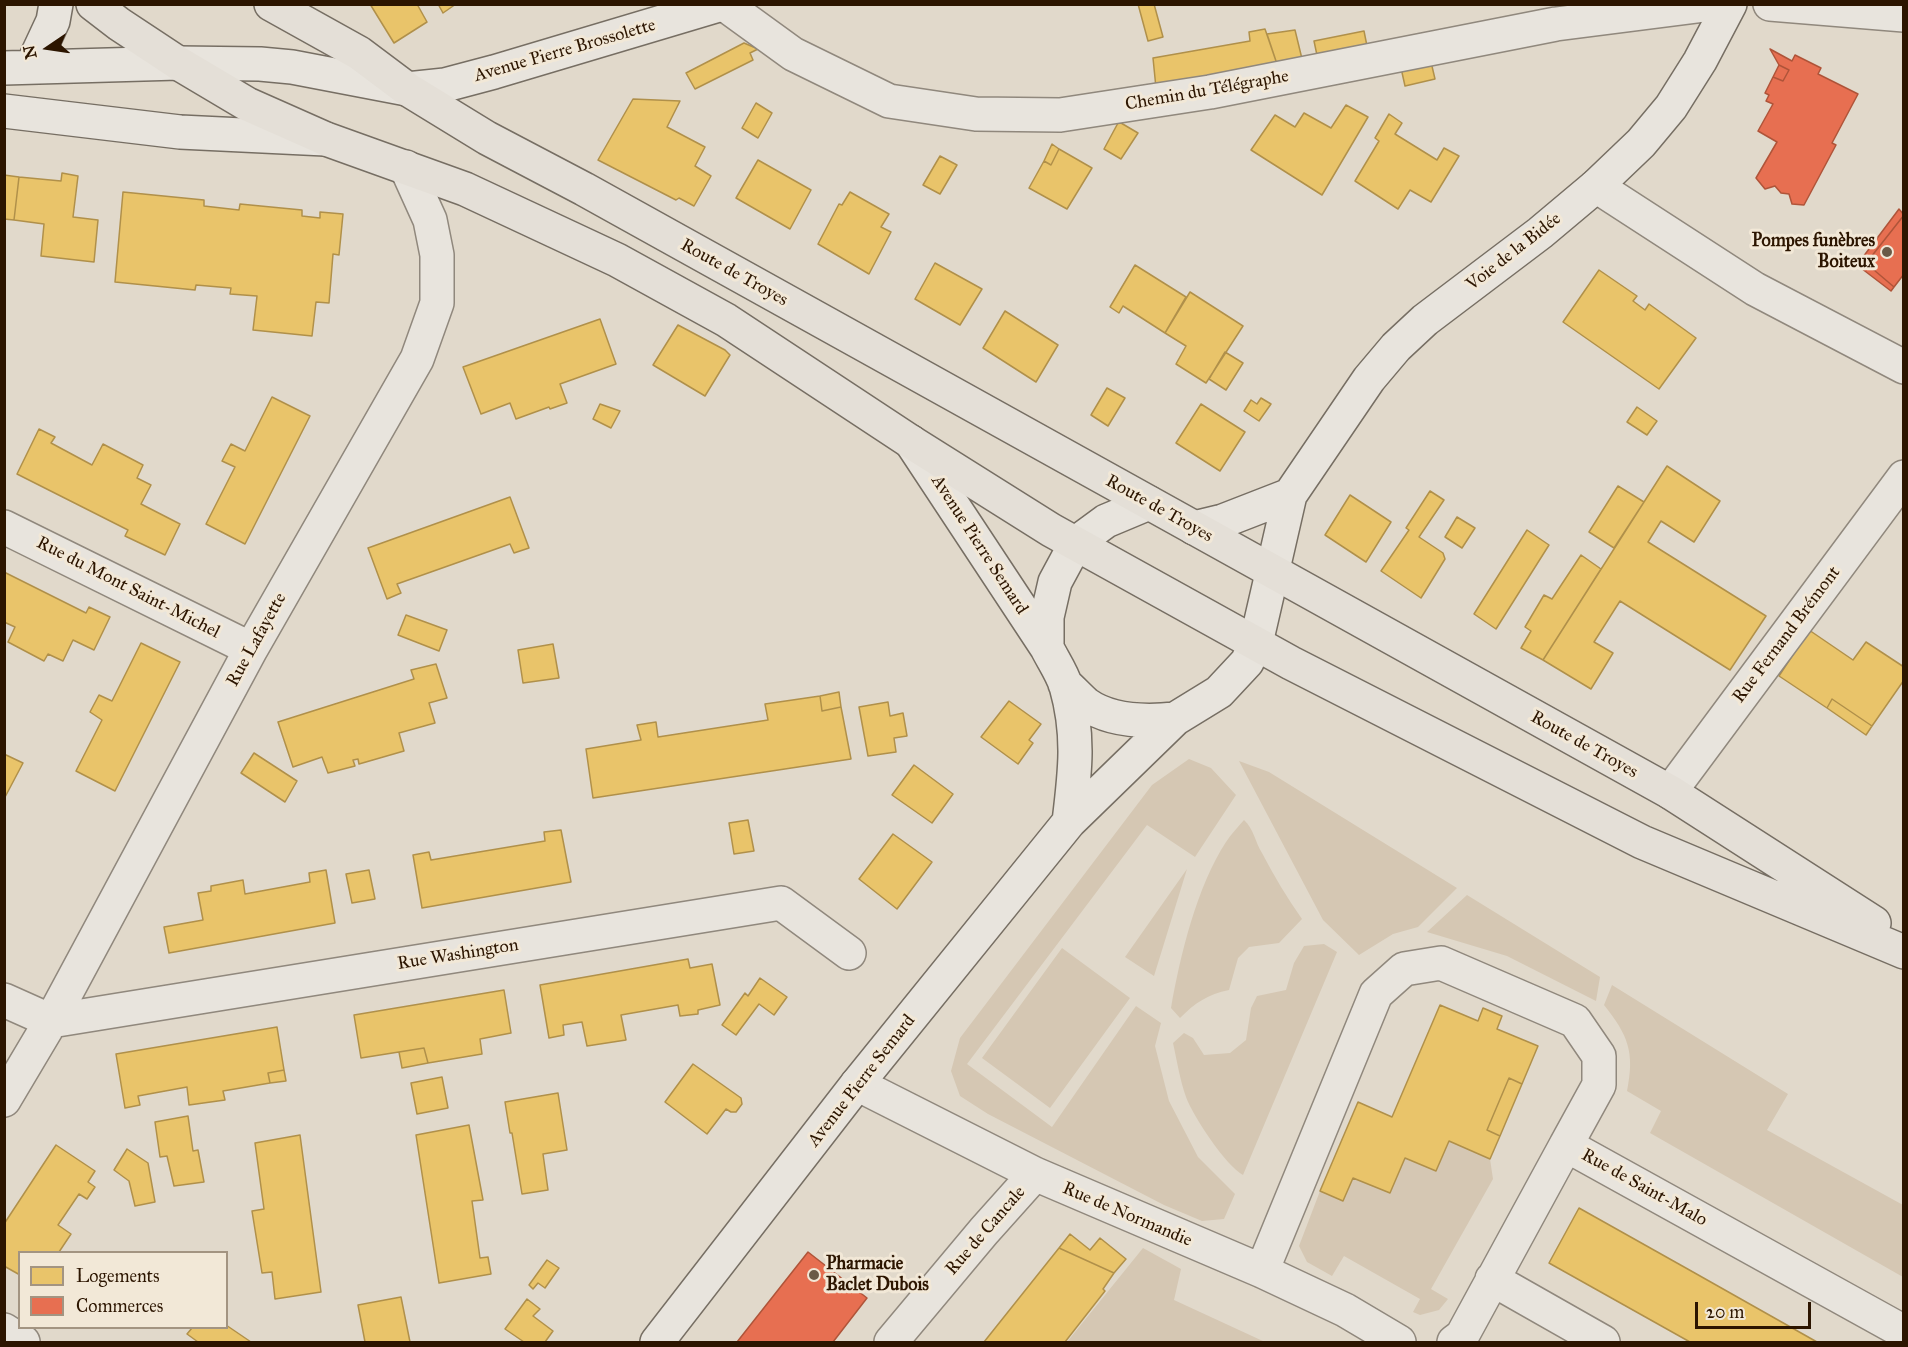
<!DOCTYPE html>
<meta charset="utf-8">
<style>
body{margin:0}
#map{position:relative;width:1908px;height:1347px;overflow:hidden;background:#e1d9cb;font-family:"IM FELL Great Primer",serif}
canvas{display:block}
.frame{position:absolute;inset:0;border:6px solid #2c1500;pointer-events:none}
.legend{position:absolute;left:18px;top:1251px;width:210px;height:78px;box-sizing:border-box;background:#f2e8d7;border:2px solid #a39481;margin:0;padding:8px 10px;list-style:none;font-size:18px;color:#2c1500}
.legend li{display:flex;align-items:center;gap:12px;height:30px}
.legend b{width:30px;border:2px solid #a39481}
.north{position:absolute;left:18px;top:18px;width:60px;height:60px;-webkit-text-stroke:4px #f2e8d7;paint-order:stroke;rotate:257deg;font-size:16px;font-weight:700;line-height:24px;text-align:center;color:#2c1500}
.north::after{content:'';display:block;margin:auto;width:21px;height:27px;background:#2c1500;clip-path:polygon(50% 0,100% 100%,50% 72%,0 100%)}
.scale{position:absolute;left:1695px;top:1302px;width:116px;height:27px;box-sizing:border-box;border:3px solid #2c1500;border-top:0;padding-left:8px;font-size:18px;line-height:21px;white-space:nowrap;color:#2c1500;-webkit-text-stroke:4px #f2e8d7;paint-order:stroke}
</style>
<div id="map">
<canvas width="1908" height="1347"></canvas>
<div class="frame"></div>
<ul class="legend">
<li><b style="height:16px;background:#e9c46a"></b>Logements</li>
<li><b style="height:16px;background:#e76f51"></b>Commerces</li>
</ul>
<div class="north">N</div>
<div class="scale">20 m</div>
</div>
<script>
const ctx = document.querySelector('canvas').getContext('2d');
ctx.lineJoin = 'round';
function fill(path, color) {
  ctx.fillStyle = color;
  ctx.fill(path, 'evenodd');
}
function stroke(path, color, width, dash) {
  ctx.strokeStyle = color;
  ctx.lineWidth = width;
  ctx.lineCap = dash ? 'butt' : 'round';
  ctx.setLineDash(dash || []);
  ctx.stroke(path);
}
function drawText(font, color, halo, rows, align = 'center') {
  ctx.font = font + ' "IM FELL Great Primer",serif';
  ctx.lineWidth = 6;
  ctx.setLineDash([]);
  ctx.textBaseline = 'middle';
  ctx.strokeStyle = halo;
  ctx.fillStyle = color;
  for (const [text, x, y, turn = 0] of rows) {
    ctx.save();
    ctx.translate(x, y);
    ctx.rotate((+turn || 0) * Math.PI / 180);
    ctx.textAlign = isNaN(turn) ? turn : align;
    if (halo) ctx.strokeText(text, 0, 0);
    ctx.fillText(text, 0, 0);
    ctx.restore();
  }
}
fill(new Path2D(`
 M1189,759L1211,768L1236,795L1195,857L1147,825L967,1064L1052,1127L1136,1006L1161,1023L1155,1046L1169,1101L1198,1157L1235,1194L1224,1219L1202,1221L1164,1205L988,1114L960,1096L951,1071L960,1038L1152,785Z
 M1239,761L1269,772L1457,888L1418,927L1393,934L1359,955L1323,920Z
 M1244,820C1254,829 1255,842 1262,853C1274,876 1287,898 1302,919L1279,943L1249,947L1238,958L1229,990C1208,994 1195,1003 1180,1018L1171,1008C1180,956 1197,886 1226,842C1231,834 1238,827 1244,820Z
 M1187,869L1154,976L1125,957Z
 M1467,895L1600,977L1596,1001L1507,956L1427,932Z
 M1324,944L1337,952L1243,1175C1226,1166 1193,1116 1186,1097C1180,1080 1177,1061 1173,1043L1184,1033L1193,1038L1204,1055L1230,1053L1246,1040L1251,1008L1257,996L1286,990L1294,963L1304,946Z
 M1062,948L1130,998L1050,1108L982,1058Z
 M1612,985L1788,1094L1767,1130L1903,1205V1277L1650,1133L1661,1111L1627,1091C1635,1052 1628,1035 1604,1005Z
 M1449,1141L1490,1159L1493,1179L1431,1289L1448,1299L1439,1310L1420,1315L1413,1312L1420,1299L1344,1256L1332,1276L1307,1262L1299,1246L1320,1191L1343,1201L1353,1178L1390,1193L1405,1158L1436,1171Z
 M1143,1248L1181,1269L1174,1300L1265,1342H1067Z`), '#d5c7b3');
const homes = new Path2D(`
 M370,4H417L427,22L394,43Z
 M438,4H456L443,13Z
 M1138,4H1154L1163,37L1148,41Z
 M1265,29L1278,67L1156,88L1153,58L1250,41L1249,32Z
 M1295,30L1303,63L1278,67L1267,34Z
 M1364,31L1368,51L1318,60L1314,41Z
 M744,43L758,49L750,53L753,60L695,89L686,73Z
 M1431,62L1435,79L1405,86L1401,68Z
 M633,99L680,101L667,127L705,147L695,166L711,176L694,206L679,198L676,200L598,160Z
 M756,103L772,113L758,138L742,128Z
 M1346,105L1368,117L1322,195L1251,150L1275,115L1295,127L1304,113L1331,128Z
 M1389,114L1402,123L1395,134L1437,160L1444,148L1459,156L1431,202L1410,190L1398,209L1355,181L1379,141L1375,138Z
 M1118,123H1121L1138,133L1121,159L1104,149Z
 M1052,144L1059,149L1051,165L1044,161Z
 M1059,149L1092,168L1067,209L1029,188L1044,161L1051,165Z
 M940,156L957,165L940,194L923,185Z
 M758,160L811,190L790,229L736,198Z
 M62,173L78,176L73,217L98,220L94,262L41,256L44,224L14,220L19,177L61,181Z
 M4,175L19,177L14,220L4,219Z
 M123,192L204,200V206L239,210L240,204L302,210V216L320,218V212L343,214L339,255L333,254L329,303L316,302L312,336L253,330L257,296L230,294L231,288L196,285L195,290L115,282Z
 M850,192L889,214L881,227L891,232L869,274L818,244L839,204L842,205Z
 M935,263L982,289L960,325L915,299Z
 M1135,265L1186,297L1165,333L1123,306L1119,313L1110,307Z
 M1599,270L1637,296L1633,301L1645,310L1649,304L1696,338L1659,389L1563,322Z
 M1190,292L1243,326L1206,383L1176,364L1186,346L1165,333Z
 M1005,311L1058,345L1036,382L983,348Z
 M600,319L616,364L560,384L567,403L550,409L549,407L516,419L510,403L481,414L463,367Z
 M678,325L725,350L730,355L705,396L653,365Z
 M1225,352L1243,363L1226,390L1209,379Z
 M1107,388L1125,398L1108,426L1091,415Z
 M272,397L310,416L245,544L206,524L235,467L222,461L231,444L245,451Z
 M1261,398L1271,404L1259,421L1244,411L1251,400L1257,404Z
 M600,404L620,411L611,428L593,419Z
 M1201,404L1245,432L1220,471L1176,443Z
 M1637,407L1657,421L1647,435L1627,422Z
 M39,429L55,437L51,443L92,465L103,444L143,465L137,478L151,485L141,504L180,524L165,555L125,536L128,530L17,474Z
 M1667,466L1720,501L1694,542L1661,521L1648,542L1766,616L1730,670L1620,601L1594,642L1613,653L1591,689L1543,660Z
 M1618,486L1644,502L1614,548L1589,532Z
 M1430,491L1444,500L1419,537L1443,553L1445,559L1421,598L1381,571L1409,530L1406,528Z
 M1350,495L1391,522L1366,562L1325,535Z
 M510,497L529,548L514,553L510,544L397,584L401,593L387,599L368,548Z
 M1457,517L1475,528L1462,548L1445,537Z
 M1527,530L1549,545L1496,629L1474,614Z
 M1581,555L1601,569L1543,660L1521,648L1531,631L1525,627L1544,595L1552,599Z
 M4,572L86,613L89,607L110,617L94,650L73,640L63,661L48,654L44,661L8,642L15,627L4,622Z
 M406,615L447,630L439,651L398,635Z
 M1809,630L1853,660L1866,642L1904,667V680L1872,726L1832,699L1827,708L1779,676Z
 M141,643L180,662L115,791L76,771L102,720L90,712L99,695L112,701Z
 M553,644L559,678L523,683L518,650Z
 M436,664L447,698L429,703L435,723L399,733L404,751L359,764L358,759L353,760L355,766L328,773L322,757L293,767L278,722L414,679L411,670Z
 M839,692L841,707L822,711L820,696Z
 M820,696L822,711L841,707L851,759L593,798L586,749L641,740L637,725L656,722L658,737L768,720L765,704Z
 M1832,699L1872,726L1866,735L1827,708Z
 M1009,701L1041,724L1029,740L1033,743L1018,764L981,737Z
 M888,702L890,716L903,713L907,736L894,738L896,752L868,756L859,707Z
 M254,753L297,781L285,802L241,773Z
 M4,754L23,763L4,799Z
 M914,765L953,794L932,823L892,795Z
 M748,820L754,851L734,854L729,823Z
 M561,830L571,882L422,908L413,855L429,852L431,860L545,841L544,832Z
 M893,834L932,862L897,909L859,879Z
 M326,870L335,923L169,953L164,927L203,920L198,893L211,891V886L243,880L245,894L310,882L309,873Z
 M369,870L375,899L352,903L346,874Z
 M688,959L690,968L712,964L720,1005L698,1010V1014L680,1016L678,1005L621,1015L626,1040L587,1046L582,1022L563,1025L564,1035L549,1038L540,985Z
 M760,978L787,997L774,1015L759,1004L736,1035L722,1025L745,993L748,996Z
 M504,990L511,1033L480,1039L482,1054L428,1063L424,1048L361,1058L354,1015Z
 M1440,1005L1478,1021L1483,1008L1502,1016L1497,1029L1538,1046L1522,1084L1509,1078L1487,1130L1500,1136L1490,1159L1449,1141L1436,1171L1405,1158L1390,1193L1353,1178L1343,1201L1320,1191L1358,1102L1392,1117Z
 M277,1027L284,1070L268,1073L270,1083L223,1091L225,1100L189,1105L187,1087L138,1096L140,1105L125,1108L116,1054Z
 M424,1048L428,1063L402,1068L399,1052Z
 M693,1064L741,1098L742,1104L736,1112H731L726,1109L707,1134L665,1102Z
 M284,1070L286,1081L270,1083L268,1073Z
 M442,1077L448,1108L417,1114L411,1083Z
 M1509,1078L1522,1084L1500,1136L1487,1130Z
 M558,1093L567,1150L543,1154L548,1190L522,1194L512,1133H510L505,1102Z
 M188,1116L193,1151L198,1150L204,1182L174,1186L167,1156L160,1157L155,1122Z
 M469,1125L483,1200L472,1201L480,1258L488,1257L491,1274L439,1283L416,1135Z
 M300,1135L321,1292L275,1299L272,1272L262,1273L252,1211L264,1209L255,1143Z
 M56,1145L95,1171L88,1182L95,1187L87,1199L79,1194L58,1225L71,1234L59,1252H20V1275L4,1266V1224Z
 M127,1149L148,1163L155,1202L135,1206L129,1181L114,1170Z
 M1579,1208L1693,1272L1817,1342H1690L1549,1263Z
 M1070,1234L1090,1250L1100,1238L1126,1259L1114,1273L1059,1248Z
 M1059,1248L1114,1273L1103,1289L1105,1291L1065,1342H984Z
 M547,1260L559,1268L545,1288L538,1283L533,1289L529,1285Z
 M401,1297L410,1342H365L358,1305Z
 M527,1299L540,1309L533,1316L553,1331L545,1342H524L505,1329Z
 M226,1325L251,1342H198L187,1334L192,1328H226Z`);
fill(homes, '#e9c46a');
stroke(homes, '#b0904a', 1.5);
const shops = new Path2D(`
 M1770,49L1792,61L1795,55L1821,68L1818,74L1858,94L1832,143L1836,145L1804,205L1792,204L1789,194L1781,193L1775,186L1765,189L1756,178L1777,142L1758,131L1773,104L1766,101L1769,95L1765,93L1773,77L1783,81L1789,70L1779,65Z
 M1779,65L1789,70L1783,81L1773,77Z
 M1899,209L1904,215L1871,257L1874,270L1894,287L1891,291L1857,265Z
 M1904,215V274L1894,287L1874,270L1871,257Z
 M808,1252L867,1298L833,1342H737Z`);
fill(shops, '#e76f51');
stroke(shops, '#af5439', 1.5);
const minor = new Path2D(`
 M724,4L793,54L889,101L976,114L1060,115L1210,92L1556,24L1713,4
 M1770,4L1904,15
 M1596,186L1755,289L1904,367
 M4,527L251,649
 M1670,792L1904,477
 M4,1000L51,1021L781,903L849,953
 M857,1084L1035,1174L1262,1271L1345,1310L1399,1342
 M4,1100L51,1021L251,649L417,359L437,303V255L430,220L406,167
 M1262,1271L1376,994L1404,969L1441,963L1575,1021L1599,1056V1085L1566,1145
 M1492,1279L1603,1342
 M4,1330L23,1342
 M891,1342L984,1231L1035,1174
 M1454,1342L1462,1336L1566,1145L1904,1332`);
const secondary = new Path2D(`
 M32,66L53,21L56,4
 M4,68L178,63L260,64L292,67L407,89L445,85L494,72L722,4
 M4,111L180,132L325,139
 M911,442L1047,648C1053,660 1062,673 1066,686C1080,735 1075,773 1069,822
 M1194,528L1223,521L1290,495
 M1047,648V617L1055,582L1076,543L1106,521L1149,503
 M1065,684C1072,690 1079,698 1086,704C1111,722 1146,722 1175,719
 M657,1342L857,1084L1069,822L1175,719L1219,692L1247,662L1256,643L1290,495L1369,379L1396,347L1425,320L1540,233L1596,186L1641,143L1671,107L1700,61L1730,4`);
const primary = new Path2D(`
 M93,4L119,24L178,63L247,104L326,139L465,189L617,260L726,320L911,442L1051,530L1291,663L1642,842L1904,952
 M271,4L359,53L407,89L487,138L584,189L1670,792L1874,923`);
stroke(minor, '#90887d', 36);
stroke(secondary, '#766e63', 36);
stroke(primary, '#766e63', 36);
stroke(minor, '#e8e4dd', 33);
stroke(secondary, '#e8e4dd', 33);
stroke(primary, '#e4dfd7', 33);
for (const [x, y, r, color] of [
 [1887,252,6,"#6b5a47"],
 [814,1275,6,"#6b5a47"]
]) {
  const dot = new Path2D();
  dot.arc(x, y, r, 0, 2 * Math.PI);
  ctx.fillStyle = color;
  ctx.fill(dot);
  stroke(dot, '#f2e8d7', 2);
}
drawText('18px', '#2c1500', '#f2e8d7', [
 ["Avenue Pierre Brossolette",565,51,-16],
 ["Chemin du Télégraphe",1207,91,-10],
 ["Voie de la Bidée",1514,252,-38],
 ["Route de Troyes",734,273,29],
 ["Route de Troyes",1159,509,29],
 ["Avenue Pierre Semard",979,545,57],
 ["Rue du Mont Saint-Michel",128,588,27],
 ["Rue Fernand Brémont",1787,635,-53],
 ["Rue Lafayette",257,640,-61],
 ["Route de Troyes",1584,745,29],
 ["Rue Washington",458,955,-9],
 ["Avenue Pierre Semard",862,1081,-52],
 ["Rue de Saint-Malo",1644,1188,29],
 ["Rue de Normandie",1127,1215,23],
 ["Rue de Cancale",986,1231,-49]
]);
drawText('bold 18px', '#2c1500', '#f2e8d7', [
 ["Pompes funèbres",1875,242],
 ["Boiteux",1875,263],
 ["Pharmacie",826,1265,"left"],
 ["Baclet Dubois",826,1286,"left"]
], 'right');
</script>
